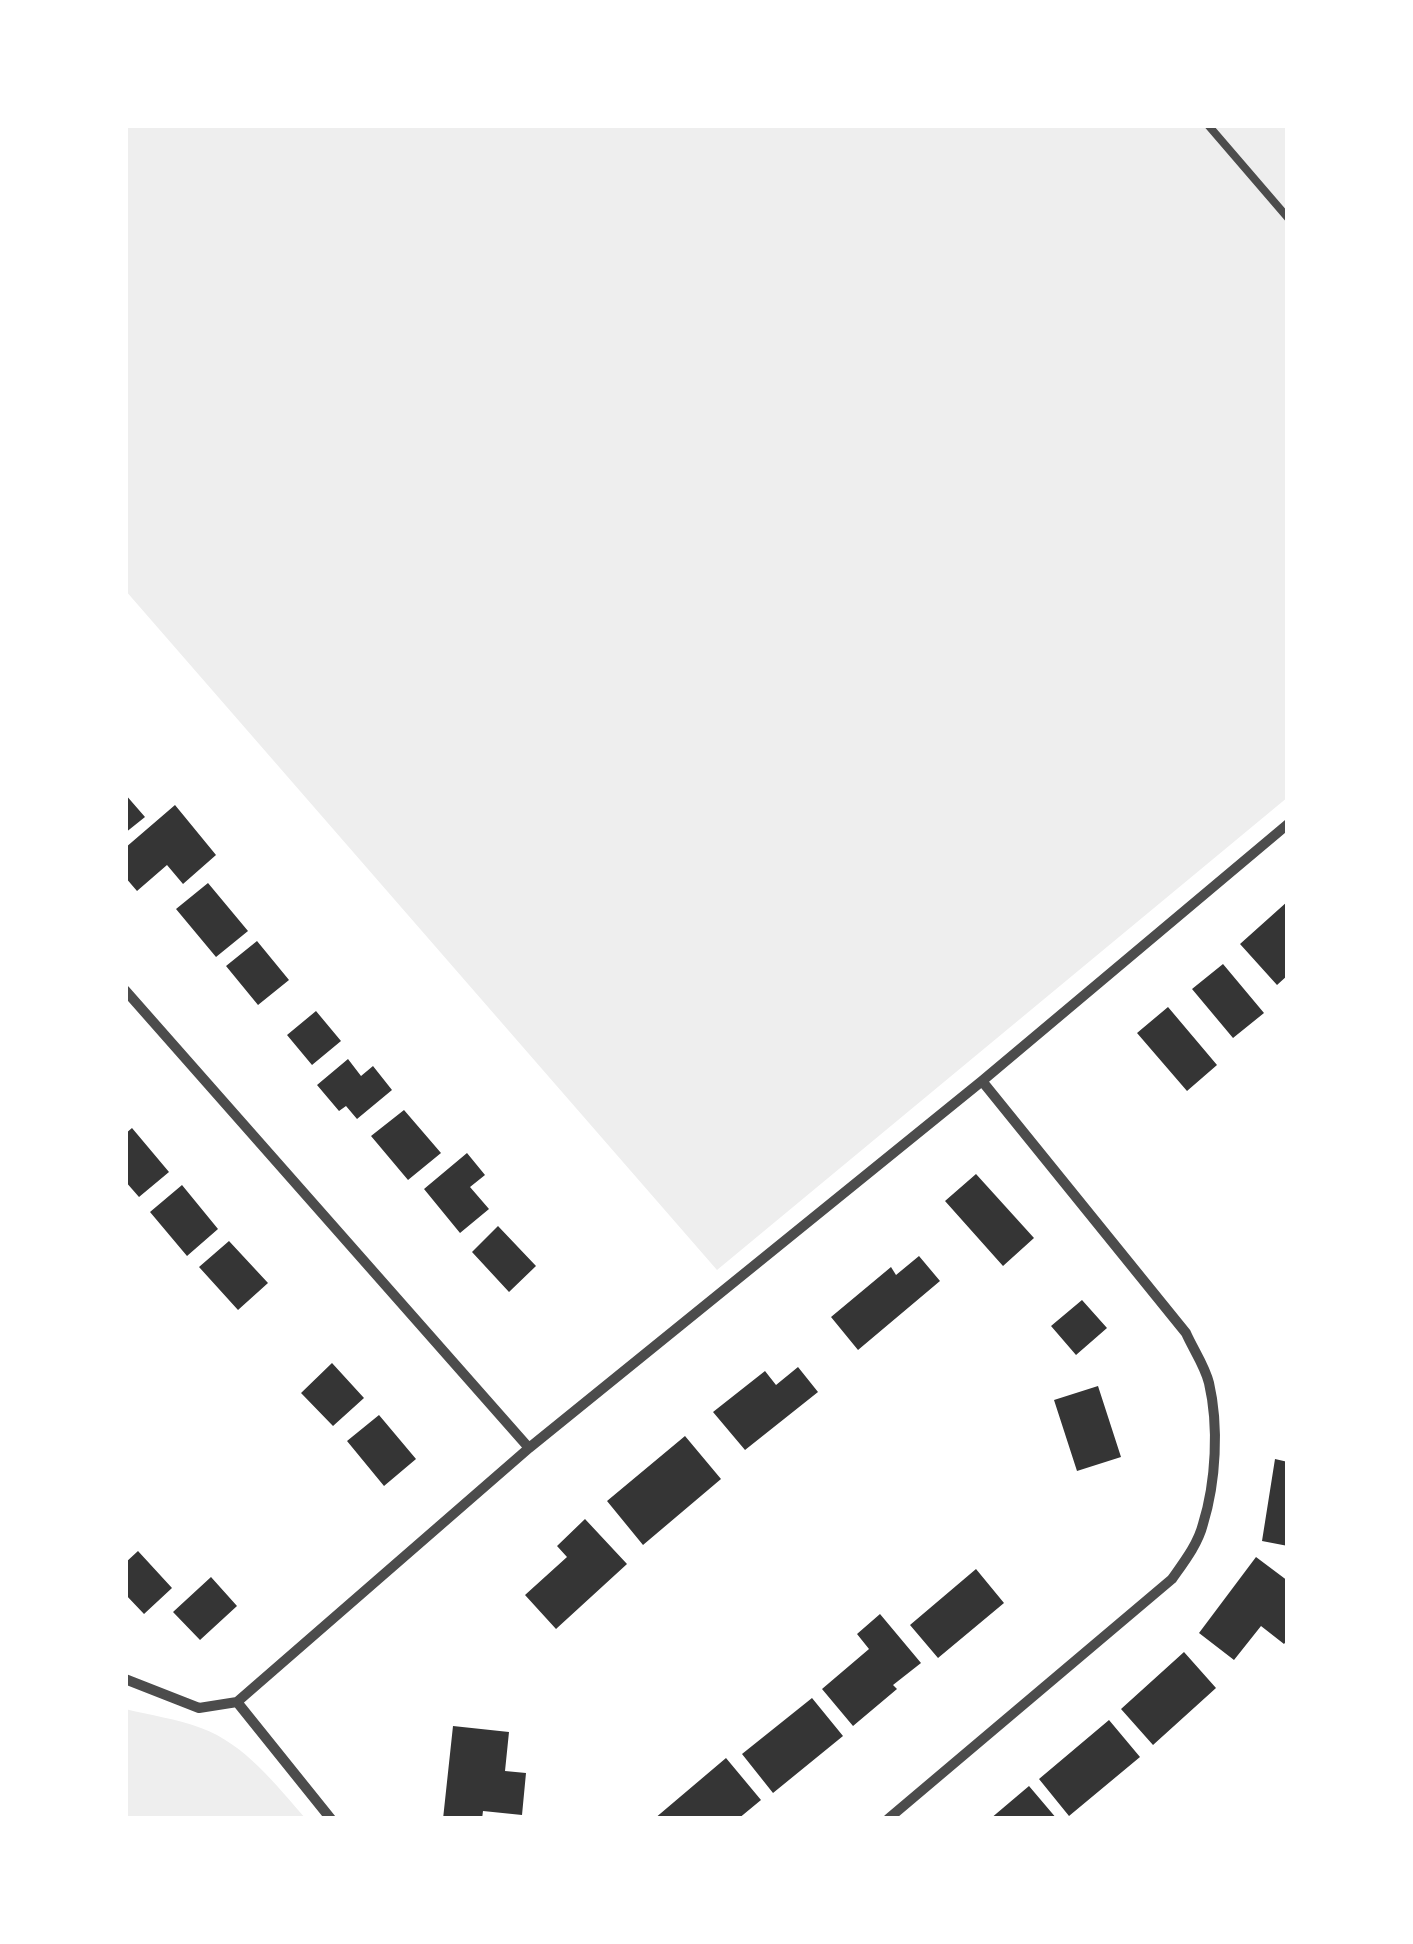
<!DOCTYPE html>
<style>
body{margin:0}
#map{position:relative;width:1413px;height:1944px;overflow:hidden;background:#fff;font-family:Rubik,sans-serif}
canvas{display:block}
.frame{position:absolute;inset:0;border:128px solid #fff;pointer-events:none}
</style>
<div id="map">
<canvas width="1413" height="1944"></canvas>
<div class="frame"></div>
</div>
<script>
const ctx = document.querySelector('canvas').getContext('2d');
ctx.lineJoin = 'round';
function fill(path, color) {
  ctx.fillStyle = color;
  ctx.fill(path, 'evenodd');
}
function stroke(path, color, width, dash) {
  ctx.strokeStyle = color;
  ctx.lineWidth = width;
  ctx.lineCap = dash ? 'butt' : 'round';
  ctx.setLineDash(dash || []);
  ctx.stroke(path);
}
fill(new Path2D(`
 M125,125H1288V797L717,1270L125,590Z
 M125,1709C150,1715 177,1719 201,1728C245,1744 276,1785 306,1819H125Z`), '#eee');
fill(new Path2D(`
 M125,794L145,817L125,833Z
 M175,805L216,855L183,884L167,865L137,891L125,877V848Z
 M208,883L248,931L216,957L176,909Z
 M1288,901V975L1277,985L1240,944Z
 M257,941L289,980L258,1005L226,966Z
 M1223,964L1264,1013L1233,1038L1192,989Z
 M1168,1007L1217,1065L1187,1091L1137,1033Z
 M316,1011L341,1041L312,1065L287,1035Z
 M348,1059L361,1076L373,1066L392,1090L357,1119L346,1106L339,1111L317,1085Z
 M404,1110L441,1153L408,1180L371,1136Z
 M132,1128L169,1172L139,1197L125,1181V1134Z
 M467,1153L485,1175L470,1187L489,1209L460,1233L424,1189Z
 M976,1174L1034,1238L1003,1266L945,1201Z
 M182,1185L218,1229L187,1256L150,1212Z
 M498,1226L536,1266L509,1292L472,1252Z
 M229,1241L268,1283L238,1310L199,1267Z
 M919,1256L940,1281L858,1350L831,1317L891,1267L896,1275Z
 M1082,1300L1107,1328L1076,1355L1051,1326Z
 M332,1363L364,1398L333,1426L301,1393Z
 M798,1367L818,1392L745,1450L713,1412L765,1371L776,1385Z
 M1098,1386L1121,1457L1077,1471L1054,1400Z
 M379,1415L416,1459L384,1486L347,1441Z
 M685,1436L721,1479L643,1545L607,1501Z
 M1275,1459L1288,1462V1546L1262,1541Z
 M585,1519L627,1564L556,1629L525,1595L567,1557L557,1546Z
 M138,1551L172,1588L144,1614L125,1594V1563Z
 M1256,1557L1288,1581V1639L1284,1644L1261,1626L1234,1660L1199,1633Z
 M976,1569L1004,1603L938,1658L910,1625Z
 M211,1577L237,1606L200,1640L173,1612Z
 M880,1614L921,1663L893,1685L897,1689L853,1726L822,1689L869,1649L857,1634Z
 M1184,1652L1216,1688L1153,1745L1121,1709Z
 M812,1698L843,1736L773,1793L742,1754Z
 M1109,1720L1140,1757L1069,1816L1039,1779Z
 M453,1726L509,1732L505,1771L526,1773L522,1815L483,1811L482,1819H443Z
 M726,1758L761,1800L738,1819H654Z
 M1029,1786L1057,1819H990Z`), '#353535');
stroke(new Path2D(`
 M1208,125L1288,218`), '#4c4c4c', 8);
stroke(new Path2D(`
 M125,990L529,1448
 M125,1679L199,1708L237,1702
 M237,1702L529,1448L982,1081L1288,824
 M237,1702L331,1819
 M888,1819L1172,1579C1184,1562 1198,1544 1203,1524C1216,1482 1219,1426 1209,1383C1205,1366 1193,1349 1186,1333L982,1081`), '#4c4c4c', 10);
</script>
